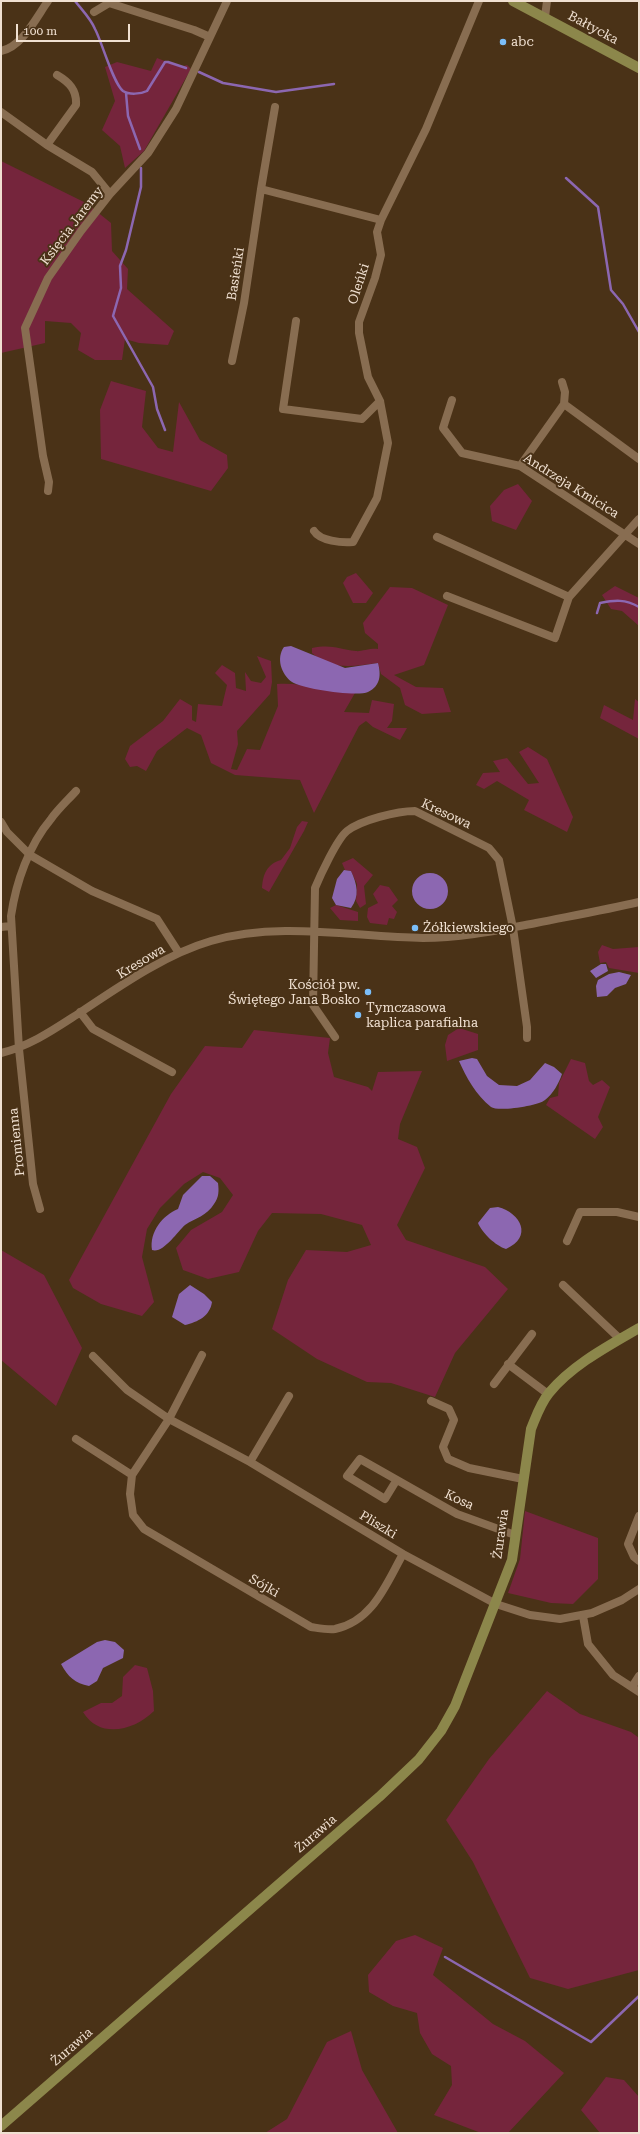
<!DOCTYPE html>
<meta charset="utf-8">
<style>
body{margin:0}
#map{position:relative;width:640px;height:2134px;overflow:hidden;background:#4a3217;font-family:"Roboto Serif",serif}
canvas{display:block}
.frame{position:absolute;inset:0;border:2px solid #f0e0d1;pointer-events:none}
.scale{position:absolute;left:16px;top:24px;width:114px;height:18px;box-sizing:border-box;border:2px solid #f0e0d1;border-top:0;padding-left:5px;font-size:12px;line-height:14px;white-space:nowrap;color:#f0e0d1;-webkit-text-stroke:3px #4a3217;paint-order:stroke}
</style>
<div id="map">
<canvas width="640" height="2134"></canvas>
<div class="frame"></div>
<div class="scale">100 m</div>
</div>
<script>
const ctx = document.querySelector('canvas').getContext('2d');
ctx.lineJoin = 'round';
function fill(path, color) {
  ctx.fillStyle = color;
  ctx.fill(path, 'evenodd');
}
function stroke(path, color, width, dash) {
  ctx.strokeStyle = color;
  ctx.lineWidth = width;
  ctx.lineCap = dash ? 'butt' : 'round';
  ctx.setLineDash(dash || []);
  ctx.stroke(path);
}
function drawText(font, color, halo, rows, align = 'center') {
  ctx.font = font + ' "Roboto Serif",serif';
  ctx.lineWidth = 4;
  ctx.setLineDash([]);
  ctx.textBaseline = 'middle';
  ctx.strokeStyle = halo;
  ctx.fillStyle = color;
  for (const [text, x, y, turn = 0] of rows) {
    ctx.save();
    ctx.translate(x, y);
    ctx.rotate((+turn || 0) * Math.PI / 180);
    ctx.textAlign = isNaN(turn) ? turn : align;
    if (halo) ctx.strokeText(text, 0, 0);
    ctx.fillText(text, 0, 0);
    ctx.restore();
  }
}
fill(new Path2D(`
 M157,58L180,67L187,65L191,69L144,151L125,168L120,146L102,130L115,101L105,67L117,62L151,71Z
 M1,161L86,203L111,223L112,251L128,269L127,289L174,331L168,345L139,343L125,339L122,360H95L78,350L81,333L71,323L45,321V343L1,353Z
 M111,381L146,391L142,427L158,448L173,452L179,402L200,440L227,455L228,468L211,491L101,459L100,410Z
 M518,484L532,501L516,530L492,521L490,506L504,490Z
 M356,573L373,593L366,603H353L343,583L347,577Z
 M615,586L639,598V626L622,611L611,609L602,595Z
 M390,587L412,588L448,605L424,665L394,675L416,687L443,688L451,712L422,714L405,705L400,688L381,674L378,663C355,666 331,671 312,653V648C332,644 338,649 356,651C360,652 370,648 378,649V644L365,633L363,623Z
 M257,656L271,661L272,682L270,694L237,731L238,744L231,769L237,770L247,749L260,750L278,706L277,684C303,682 328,692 355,693L344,712L369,713L372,700L394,704L392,721L387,728H407L400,740L373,727L366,721L359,726L314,813L300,780L235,775L211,763L201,735L187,728L157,751L146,771L137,766L130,767L125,759L130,746L163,721L180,699L192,706V720L196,722L198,704L222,706L227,685L215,673L222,665L235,673L236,688L246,691L245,672L251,681L261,683L266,677Z
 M635,699L639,702V739L600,718L604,705L633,720Z
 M528,747L547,759L573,817L567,832L524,810L529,800L497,781L484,789L476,785L483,773L500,772L493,761L507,758L528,784L539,783L519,752Z
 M302,821L308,822L304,831L269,892L262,888C263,874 267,864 281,860L290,848L297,827Z
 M353,858L373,875L364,886L366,904L360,908L356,901L357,884L351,871L345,870L342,863Z
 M380,885L389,887L398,900L392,906L397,912L394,919L389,918L387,925L370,923L367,917L368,908L378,903L373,894Z
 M336,905L358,912V921L340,920L330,908Z
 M602,945L613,949L639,947V973L609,968L606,962L600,963L598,952Z
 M459,1028L478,1034V1050L447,1061L445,1045L448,1035Z
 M254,1030L330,1038L328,1053L334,1077L368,1087L372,1091L378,1072L422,1071L400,1124L398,1139L417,1147L425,1168L397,1225L406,1240L485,1267L508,1289L455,1353L435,1397L391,1383L367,1382L317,1359L272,1329L288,1280L306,1250L347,1252L371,1245L362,1225L321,1214L272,1213L258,1231L239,1272L208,1279L183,1270L176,1248L191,1230L222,1212L233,1195L220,1178L203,1172L184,1184L160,1208L147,1229L142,1257L154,1302L142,1316L101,1304L73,1288L69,1280L171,1094L205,1046L242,1048Z
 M571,1059L585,1063L589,1081L593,1085L602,1080L610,1087L598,1117L603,1127L595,1139L546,1105L550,1098L558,1096L559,1083Z
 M1,1250L44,1275L82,1348L56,1406L1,1360Z
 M525,1511L598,1538V1579L573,1604L551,1603L508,1593L520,1559Z
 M135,1665L147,1668L153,1691L154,1711C135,1730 100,1740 83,1712L101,1703H112L122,1696L123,1677Z
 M547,1691L580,1714L631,1732L639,1738V1970L568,1989L530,1978L473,1862L446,1820L489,1759Z
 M415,1935L443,1948L433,1975L493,2024L525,2041L564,2073L508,2133H481L434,2115L452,2085L451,2066L432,2054L420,2033L417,2013L393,2006L369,1992L368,1975L396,1941Z
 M351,2031L362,2070L398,2133H265L287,2119L327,2042Z
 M606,2077L624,2080L639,2097V2133H600L581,2110Z`), '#75253c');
fill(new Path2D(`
 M291,646L345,668L378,663C381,674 381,686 368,692C357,697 302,689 292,682C281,674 276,658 284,647Z
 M344,870L351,871C357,884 360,896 351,908L336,905L332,898L337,879Z
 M412 891a18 18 0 1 1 36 0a18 18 0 1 1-36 0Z
 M601,964H606L608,971L596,978L590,971Z
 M619,972L631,975L626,984L615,988L607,996L597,997L596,986L598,980L609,974Z
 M472,1058L477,1059L487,1076L499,1085L517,1086L530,1080L545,1063L554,1067L562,1074C559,1083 553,1094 545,1100C538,1106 498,1112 491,1107C476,1095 466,1077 459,1061Z
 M202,1176H210L218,1183C219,1191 219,1197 214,1204C207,1216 195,1218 185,1225C177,1232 163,1254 152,1250C149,1232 163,1215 178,1209L183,1195Z
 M498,1207C521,1213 533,1237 506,1249C496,1246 482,1233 478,1223L490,1208Z
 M190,1285L204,1294L212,1302C210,1316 198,1322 185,1325L172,1317L179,1294Z
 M105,1640L115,1642L124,1650L123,1658L103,1668L97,1681L89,1686C75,1683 68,1677 61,1664L97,1642Z`), '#8c67b1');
stroke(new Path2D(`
 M75,1C82,10 91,19 95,29C102,42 113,83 123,91C129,95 141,94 147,91L165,62H168L186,68
 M199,72L223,83L276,92L334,84
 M126,93L128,116L140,149
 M141,168V187L126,250L120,266L121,288L113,316L153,387L157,409L165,430
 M566,178L598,207L611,290L623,304L639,332
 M597,613L600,603C615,600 625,599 639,607
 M445,1957L591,2042L639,1996`), '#8c67b1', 2.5);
stroke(new Path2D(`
 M94,12L109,3L194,30L210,37
 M545,17L547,1
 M1,51C22,47 36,18 48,1
 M275,107L261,189L381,220
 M1,112L47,145L92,172L110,194
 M47,145L76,105C77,90 69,82 57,75
 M296,321L283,409L362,419L380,401
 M232,361L244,303L261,189
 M562,382L565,392L564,404
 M452,400L443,428L462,453L520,466L639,544
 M520,466L564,404L639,459
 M48,491L49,482L43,456L25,328L48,278L81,231L110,194L148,153L176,109L227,1
 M314,531C320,541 342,543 353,542L377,498L388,443L380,401L368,377L359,333V322L375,278L381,255L377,232L381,220L426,129L479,1
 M437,537L569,597
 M447,596L555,638L569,597L639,519
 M1,822L7,832L30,855L92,891L157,919L179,953
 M1,927L11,926
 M80,1012L93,1029L172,1072
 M335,1037L313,1005L315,888C320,876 337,839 347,831C361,820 397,811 415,811L489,848L499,860L513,928L527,1027V1038
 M1,1053C31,1046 56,1028 81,1012C120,986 166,954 211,941C279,921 354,937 423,938C462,938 499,930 536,923C571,916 605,910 639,902
 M40,1209L33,1184L19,1049L11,916C16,882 29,845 51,819C58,809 68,800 76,791
 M567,1241L580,1212H617L639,1217
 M563,1285L620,1339
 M202,1355L169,1419L132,1475L130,1494L133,1515L144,1529L311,1627C318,1628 328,1630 335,1629C373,1621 386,1584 403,1554
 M93,1356L127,1390L169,1419L250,1462L403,1554L496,1604L530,1615L560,1619L592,1613L622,1600L639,1589
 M508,1364L548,1394
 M494,1384L532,1334
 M431,1401L449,1409L454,1420L443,1447L448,1459L469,1468L523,1479
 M76,1439L132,1475
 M250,1462L289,1396
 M396,1481L385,1499L347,1476L360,1459L457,1514L515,1535
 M639,1516L628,1544L634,1557L639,1561
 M583,1616L588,1644L613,1675L639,1692
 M632,1687L639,1676`), '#886d51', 8);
stroke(new Path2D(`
 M513,1L639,68
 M1,2126L379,1797L419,1759L441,1731L455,1706L512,1560L531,1429C536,1417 540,1404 549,1393C572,1365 608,1346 639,1328`), '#8c874b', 10);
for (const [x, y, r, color] of [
 [503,42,4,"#7bbef9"],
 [415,928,4,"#7bbef9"],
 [368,992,4,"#7bbef9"],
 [358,1015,4,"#7bbef9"]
]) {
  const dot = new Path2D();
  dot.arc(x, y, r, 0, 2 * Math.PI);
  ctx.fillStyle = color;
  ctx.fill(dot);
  stroke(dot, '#4a3217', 1.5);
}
drawText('13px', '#f0e0d1', '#4a3217', [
 ["Bałtycka",593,28,28],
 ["Księcia Jaremy",72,226,-53],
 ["Basieńki",236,274,-81],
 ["Oleńki",359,284,-72],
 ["Andrzeja Kmicica",571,486,32],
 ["Kresowa",446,814,25],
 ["Kresowa",141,962,-31],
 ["Promienna",17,1142,-96],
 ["Kosa",459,1500,25],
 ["Pliszki",378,1525,31],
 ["Żurawia",501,1534,-82],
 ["Sójki",264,1586,30],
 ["Żurawia",316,1834,-41],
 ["Żurawia",72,2047,-41]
]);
drawText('13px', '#f0e0d1', '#4a3217', [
 ["abc",511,42],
 ["Żółkiewskiego",423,928],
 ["Kościół pw.",360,985,"right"],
 ["Świętego Jana Bosko",360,1000,"right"],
 ["Tymczasowa",366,1008],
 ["kaplica parafialna",366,1023]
], 'left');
</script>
